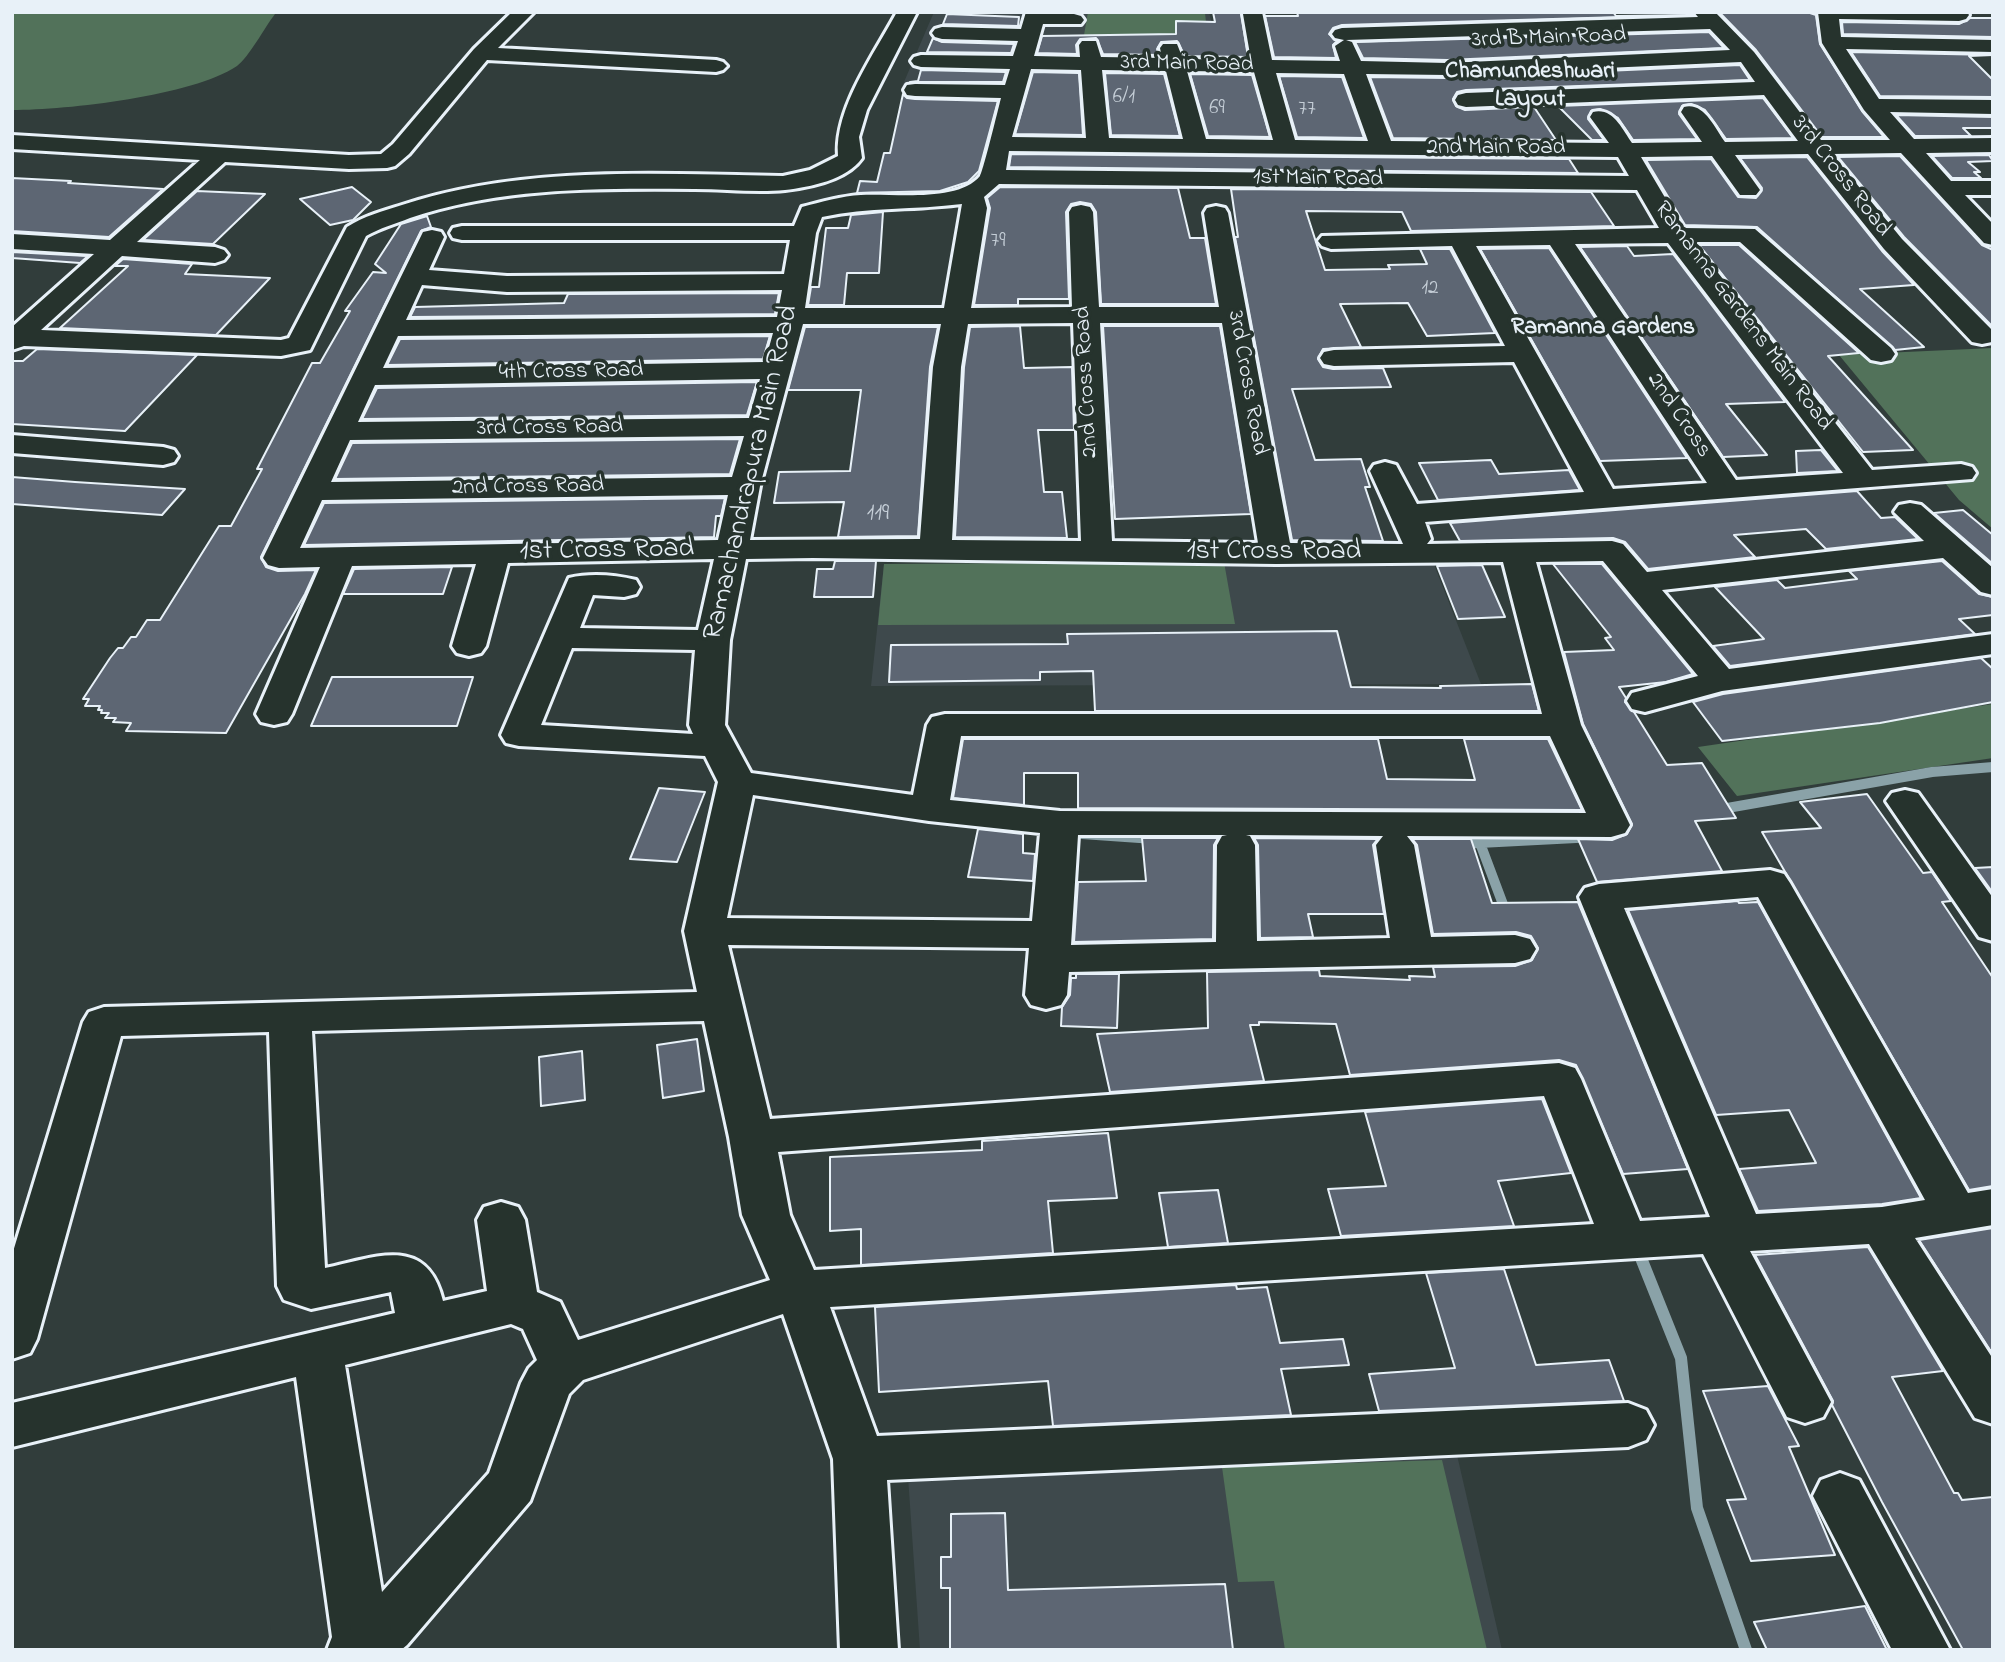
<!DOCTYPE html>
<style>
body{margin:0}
#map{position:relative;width:2005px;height:1662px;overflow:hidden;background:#313d3b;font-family:"Indie Flower",sans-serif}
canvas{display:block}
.frame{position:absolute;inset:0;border:14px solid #e8f1f8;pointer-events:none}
</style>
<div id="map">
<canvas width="2005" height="1662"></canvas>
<div class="frame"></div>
</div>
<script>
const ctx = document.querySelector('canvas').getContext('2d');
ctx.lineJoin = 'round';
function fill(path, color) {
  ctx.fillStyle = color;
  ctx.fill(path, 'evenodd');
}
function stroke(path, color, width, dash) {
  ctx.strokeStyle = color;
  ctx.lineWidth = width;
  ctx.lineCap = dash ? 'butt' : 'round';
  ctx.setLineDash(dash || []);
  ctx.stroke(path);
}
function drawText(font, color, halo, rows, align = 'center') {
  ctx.font = font + ' "Indie Flower",sans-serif';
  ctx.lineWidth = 7;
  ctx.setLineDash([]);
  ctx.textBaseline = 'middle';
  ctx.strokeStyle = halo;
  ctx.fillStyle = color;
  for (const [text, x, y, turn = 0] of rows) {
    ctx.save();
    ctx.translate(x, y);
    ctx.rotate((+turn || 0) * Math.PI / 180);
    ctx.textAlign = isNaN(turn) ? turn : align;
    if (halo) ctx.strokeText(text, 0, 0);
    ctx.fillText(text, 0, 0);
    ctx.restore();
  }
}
fill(new Path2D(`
 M934,12H1026L1006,90L901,89Z
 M1048,12H1209L1217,46L1087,44V62L1034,61Z
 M1433,562L1481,684L871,686L884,564Z
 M1454,1442L1502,1650H920L907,1462Z`), '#3e494c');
fill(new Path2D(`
 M12,12H273L275,14C265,27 249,57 237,66C192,96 68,110 12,110Z
 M1088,12L1205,13L1206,22L1176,21V34H1159V36L1084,35Z
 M1993,348V529L1959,500L1839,355Z
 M1224,562L1235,624L878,625L884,564Z
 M1993,704V758L1737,796L1698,747Z
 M1442,1460L1487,1650H1285L1274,1581L1238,1582L1222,1467Z`), '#52725a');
stroke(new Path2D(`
 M1716,810L1932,772L1993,767
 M1082,834L1154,839
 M1480,843L1519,947
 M1460,844L1634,835`), '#8aa2a8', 10);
stroke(new Path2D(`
 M1637,1248L1681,1358L1697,1508L1746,1650`), '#8aa2a8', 12);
const building = new Path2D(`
 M1213,12H1241L1248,57L1185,56L1177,41L1161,42L1157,49L1159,55L1103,54L1096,38L1080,39L1076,45L1077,54L1037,53L1042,36L1176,34V21L1215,22Z
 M1297,12H1613L1616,16L1693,15L1342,25L1333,28L1329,34L1337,41L1333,45L1336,58L1274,57L1265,16H1298Z
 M1719,12H1807L1816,15L1820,44L1862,111L1884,137H1822L1756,50Z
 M947,14L1019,17L1018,26L943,24Z
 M1970,18H1993V37L1843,34L1842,22L1959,24Z
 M1709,32L1724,48L1447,60L1363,58L1355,42Z
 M933,38L942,42L1014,44L1011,53L927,52Z
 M1851,52L1993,55L1969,56L1993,80V97L1880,96Z
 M1740,65L1750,80L1466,90L1457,92L1453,99L1456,106L1465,110L1534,107L1556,140L1393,138L1370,77L1447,78Z
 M921,70L1006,72L1003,82H910L918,81Z
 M1033,72L1079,73L1083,135L1015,134Z
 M1105,73L1164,74L1180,136L1111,135Z
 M1190,74L1252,75L1270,137L1208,136Z
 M1279,76L1342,77L1364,138L1297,137Z
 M903,94L907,98L915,99L998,101L979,171L968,182L940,191L857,193L860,181L877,182L884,153H890Z
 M1763,98L1793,138L1726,139L1705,110L1691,104L1682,106L1679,114L1697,139L1633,140L1618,118L1600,109L1591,111L1588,119L1604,140H1592L1558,106Z
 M1896,115L1993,117V128H1963L1971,136H1915Z
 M1011,154L1569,159L1578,173L1009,167Z
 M1989,155L1993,161L1968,162L1980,172H1974L1981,178H1952L1932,156Z
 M1900,156L1982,245L1993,250V327L1904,237L1838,157Z
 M1807,157L1882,251L1914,285L1860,289L1924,347L1895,350L1757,227L1685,225L1646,160L1711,159L1738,197L1756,198L1762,188L1740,158Z
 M12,178L71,181L68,183L163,189L109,237L12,231Z
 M352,187L371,202L353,220L330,225L300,199Z
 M1000,187L1178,188L1190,238H1205L1216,304H1101L1096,212L1091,204L1080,202L1071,204L1066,212L1069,299H1018V305H974L990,208L987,198Z
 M1231,189L1591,192L1614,226L1411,231L1402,212L1306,211L1325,270L1390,269L1388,265L1427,264L1420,249H1450L1495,333L1427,336L1408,303L1340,304L1361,347L1323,349L1318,359L1323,367L1333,369L1383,368L1391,387L1292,389L1315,460L1361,459L1370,487H1365L1383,541L1292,540L1235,237H1238Z
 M197,191L265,194L213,244L143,240Z
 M883,212L879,273H847L844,305H808L811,287H819L826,228H848L851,215Z
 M427,216L431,227L421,231L261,557L266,567L278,571L316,570L305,594L226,733L126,731L131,723L113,722L116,718H105L109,713H101L102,710H98L100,706H85L89,699H83L110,658L118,648H123L131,637H136L147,620H160L219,526H231L262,469H257L312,363H320L350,311H345L373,272L386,273L375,264L401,224Z
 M1699,245H1739L1859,353L1828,356L1913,450L1863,452Z
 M1627,246L1634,256L1673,254L1785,402L1726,404L1767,455L1723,457L1580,247Z
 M1549,248L1687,458L1600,461L1480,249Z
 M12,252L88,256L80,263L12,258Z
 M123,259L192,264L185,274L270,278L216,335L60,328L128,266H115Z
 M779,293L775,314L410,317L415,307L564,303L568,294Z
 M1020,326L1024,368L1072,367L1074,430H1038L1044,492H1062L1067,538L955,537L964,367L970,327Z
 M1103,326H1220L1251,514L1115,519Z
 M805,327H938L930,367L918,536L838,537L844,502L774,503L779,472L850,471L861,390H788Z
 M770,336L763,359L387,365L400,339Z
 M37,349L197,355L125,431L12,424V361H23Z
 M757,382L747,415L362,419L377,388Z
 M740,439L730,474L335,479L352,443Z
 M1821,450L1838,471L1797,473L1796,451Z
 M1491,460L1499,474L1569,470L1580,490L1438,500L1419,463Z
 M12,477L75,482L185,489L162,515L91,510L12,504Z
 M1857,491L1881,518L1895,517L1918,539L1826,549L1806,529L1734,535L1755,557L1648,569L1625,542L1613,538L1460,541L1450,523Z
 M725,498L721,516H716L714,537L304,545L324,503Z
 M1963,510L1993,535V564L1934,513Z
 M835,561H876L873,597H814L817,569H833Z
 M1942,561L1979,594L1993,597V615L1959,619L1975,634L1730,666L1713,646L1764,639L1715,587L1777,580L1785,588L1857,579L1849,571Z
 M1553,564H1602L1693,674L1666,682L1619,687L1626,698L1625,702L1634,712L1667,765L1702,763L1736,818L1695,821L1722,871L1597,882L1578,839L1612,840L1627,834L1632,824L1583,724L1564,652L1614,650L1605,638L1611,637Z
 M1482,565L1505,617L1458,619L1437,566Z
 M452,567L443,594H343L354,569Z
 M1337,631L1351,687L1441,688L1440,686L1532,684L1539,711H1095L1093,671L1040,672V680L889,682L891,645L1068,644L1067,634Z
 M1981,658L1993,669V702L1880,723L1722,741L1693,702L1723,694Z
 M332,677H473L457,726H311Z
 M963,739H1378L1387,779L1475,780L1464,739H1548L1582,810L1078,808V773H1024V805L953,798Z
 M659,788L705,792L677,862L630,859Z
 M1867,794L1923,873L1932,872L1951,901L1942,902L1993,978V1186L1969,1190L1762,832L1821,828L1800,802Z
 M978,829L1023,834V853L1035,854L1033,881L968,877Z
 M1142,838H1218L1214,845L1213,939L1074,942L1078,882L1146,881Z
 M1254,838L1378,839L1373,845L1384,914H1308L1313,937L1260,938L1258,845Z
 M1412,839H1471L1492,903L1578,902L1688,1169L1623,1174L1576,1065L1559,1060L1350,1075L1336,1024L1259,1022V1025H1250L1264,1081L1110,1092L1097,1034L1208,1028L1207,972L1319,970L1320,976L1410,980L1409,976L1435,977L1433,967L1515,966L1532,960L1538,948L1531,936L1516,932L1433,934L1417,845Z
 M1993,867V893L1975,868Z
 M1738,901L1739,903L1758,902L1921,1198L1882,1204L1758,1211L1739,1169L1816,1163L1789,1110L1716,1115L1628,910Z
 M1076,974H1119L1117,1028L1061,1026L1062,1007L1070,995L1071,978H1076Z
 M697,1039L704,1091L663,1098L657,1045Z
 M582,1051L585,1100L541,1106L539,1057Z
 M1542,1099L1571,1173L1498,1181L1514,1226L1341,1236L1328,1189L1386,1186L1365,1112Z
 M1108,1133L1117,1198L1048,1201L1053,1253L861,1265V1229L830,1231V1157L982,1150V1141Z
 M1218,1190L1228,1243L1168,1247L1159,1193Z
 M1993,1228V1350H1990L1919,1240Z
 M1868,1247L1943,1371L1892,1377L1954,1493H1958L1962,1500L1993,1497V1650H1963L1882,1502L1832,1405L1833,1401L1755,1255Z
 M1504,1269L1536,1365L1609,1360L1624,1401L1379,1411L1369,1374L1455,1368L1426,1273Z
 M1236,1285L1237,1289L1267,1287L1280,1343L1343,1339L1349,1365L1281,1369L1291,1415L1053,1426L1048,1381L879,1392L875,1307Z
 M1768,1386L1799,1446L1789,1447L1835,1555L1751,1561L1727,1500L1746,1499L1703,1391Z
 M1005,1513L1008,1590L1225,1584L1233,1650H950V1588H941V1557H951V1514Z
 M1865,1606L1887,1650H1767L1754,1622Z`);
fill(building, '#5d6673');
stroke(building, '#e8f1f8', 2);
const minor = new Path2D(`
 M512,12H534L498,48L716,60L723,62L727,66L723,70L716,72L487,60L409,154L395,166L387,168L349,169L225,162L137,242L215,247L224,250L228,255L224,260L215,263L122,256L41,330L281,340L289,338L347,227C364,216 383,211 402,205C523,165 657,174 783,176L810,170L838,156C834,109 875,53 897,12H917L867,110L859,137L862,158C847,180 810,187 785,190C756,193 724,189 695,189C600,188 501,187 410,218C395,224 380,228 366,236L310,350L281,356L24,346L12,350V327L94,254L12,249V234L110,240L200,160L12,149V135L349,155L381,154L393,144L474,49Z
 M1026,12L1074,14L1081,16L1084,20L1081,24H1043L1034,56L1080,57L1079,45L1082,41H1096L1101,57L1162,58L1160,48L1163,44H1177L1183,59L1251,60L1243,14L1262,12L1272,60L1340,61L1335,46L1344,40L1335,38L1332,34L1335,30L1342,28L1698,17L1694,12H1715L1754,52L1821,140H1890L1864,110L1822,43L1818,12H1967L1969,15L1966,19L1959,21L1839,19L1841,37L1993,40V52L1846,49L1879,99L1993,100V114L1890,112L1914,139L1993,138V152L1926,153L1951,181H1993V195H1965L1993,224V245L1984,243L1901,153L1832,154L1902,239L1992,330V342L1982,344L1972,342L1884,249L1808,154L1735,155L1760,190L1756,195H1740L1712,156L1641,157L1683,228L1755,229L1891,348L1895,354L1891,360L1881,362L1871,360L1740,242H1694L1872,470L1961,464L1972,467L1976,473L1972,479L1425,522L1431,539L1427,544L1612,541L1623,544L1647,572L1924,541L1894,512L1899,505L1910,503L1921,505L1993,568V595L1981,592L1943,558L1662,590L1729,669L1993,634V654L1722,691L1645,712L1632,709L1627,701L1632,693L1698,676L1603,561L1536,562L1581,725L1630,825L1625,833L1611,837L1407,836L1414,845L1431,937L1515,935L1530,939L1536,949L1530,959L1515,963L1069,972L1067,995L1061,1005L1046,1009L1031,1005L1025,995L1029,948L728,945L770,1119L1559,1063L1575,1068L1581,1079L1640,1221L1710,1217L1579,897L1585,888L1599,884L1770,870L1784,874L1790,883L1968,1193L1993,1189V1225L1915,1238L1993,1359V1424L1975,1418L1869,1244L1750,1251L1831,1402L1823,1417L1805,1423L1787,1417L1703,1254L830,1307L877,1436L1628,1403L1646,1410L1654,1425L1646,1440L1628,1447L887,1480L898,1650H840L833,1459L783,1314L583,1380L569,1394L530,1501L407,1645L401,1650H327L332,1637L296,1377L12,1447V1403L395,1313L391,1292L311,1309L284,1300L277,1286L269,1032L121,1036L37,1339L30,1353L12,1359V1255L83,1022L89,1012L104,1007L697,992L684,931L718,782L705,756L519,746L506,743L501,735L569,578C590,573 615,575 636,580L640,587L636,594L624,597L593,595L580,628L698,630L714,559L508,563L486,646L481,653L469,656L457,653L452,646L476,564L352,566L292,714L287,722L274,725L261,722L256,714L320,567L279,568L268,565L263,558L423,232L432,230L441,232L444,237L429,270L507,276L784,274L790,240H462L453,238L450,233L453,228L462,226H794L802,207C821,202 842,196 861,195C892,193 958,203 980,176C983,172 998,110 1001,98L915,96L907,95L904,90L907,85L915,84L1005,85L1010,69L921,67L914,65L911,61L914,57L921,55L1013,56L1018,41L942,39L935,37L932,33L935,29L942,27L1021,29ZM1710,29L1730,50L1447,63L1361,61L1352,42L1346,40ZM1741,62L1755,82L1466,93L1458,95L1455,100L1458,105L1466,107L1764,95L1798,141L1725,142C1714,127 1704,102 1684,107L1681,112L1702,142L1632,143C1622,129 1613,107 1593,112L1590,117L1609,143L1391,141L1366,74L1447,75ZM1031,69L1081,70L1086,138L1012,137ZM1102,70L1166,71L1183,139L1109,138ZM1187,71L1254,72L1273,140L1206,139ZM1276,73L1344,74L1368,141L1295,140ZM1009,151L1618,157L1629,176L1006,170ZM999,184L1637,190L1659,228L1322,236L1318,241L1322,246L1331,249L1452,246L1505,346L1334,350L1324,352L1320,358L1324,364L1334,366L1514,362L1584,492L1417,504L1396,465L1385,462L1374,465L1370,471L1403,544L1290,543L1228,213L1225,208L1216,206L1207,208L1204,213L1219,307H1099L1093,212L1090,207L1081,205L1072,207L1069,212L1072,307L971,308L987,208L984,197ZM962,204L944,308H805L816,233L822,217C868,207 915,210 962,204ZM1668,243L1843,473L1736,480L1575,244ZM1550,245L1707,483L1613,489L1476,246ZM422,285L507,292L782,290L777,317L406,320ZM1073,323L1081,541L952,540L961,367L968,324ZM1100,323H1222L1258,543L1112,541ZM803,324H941L933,367L920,539L750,540L760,486ZM773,333L765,362L383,368L398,336ZM760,379L749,418L358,422L375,385ZM744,436L732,477L331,482L350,440ZM728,495L718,540L300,548L322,500ZM813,558L1276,564L1503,562L1542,714H945L932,717L927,725L913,795L751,773L725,725L730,640L746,559ZM572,648L695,650L689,725L693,734L541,725ZM961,736H1550L1586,813L1060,811L950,800ZM753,795L929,821L1040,833L1032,921L727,918ZM1078,835H1227L1222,836L1217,845L1216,942L1071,945ZM1246,835L1383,836L1376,845L1390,938L1257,941L1255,845L1250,836ZM1758,897L1925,1200L1882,1207L1756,1214L1624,908ZM704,1021L729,1137L742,1215L770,1280L578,1340L560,1302L537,1292L525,1220L518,1207L501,1202L484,1207L477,1220L487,1291L443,1301C427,1233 374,1258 325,1268L312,1031ZM1544,1096L1594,1224L814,1270L790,1215L778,1152ZM511,1324L523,1329L537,1360L529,1368L521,1383L489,1473L382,1592L345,1365Z
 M12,435L163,447L174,450L178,456L174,462L163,465L12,453Z
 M1905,790L1918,793L1993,898V941L1979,937L1886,801L1892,793Z
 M1840,1473L1859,1480L1950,1650H1892L1813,1496L1821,1480Z`);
stroke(minor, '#e8f1f8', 6);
fill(minor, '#26332d');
drawText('21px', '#c5ced7', null, [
 ["6/1",1124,99],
 ["69",1217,110],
 ["77",1307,111],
 ["79",998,243],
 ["12",1430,290]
]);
drawText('23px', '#e8f1f8', '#26332d', [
 ["3rd B Main Road",1549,39,-2],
 ["3rd Main Road",1187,65,1],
 ["2nd Main Road",1496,149],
 ["3rd Cross Road",1840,177,52],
 ["1st Main Road",1318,180,1],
 ["Ramanna Gardens Main Road",1742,317,53],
 ["4th Cross Road",571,373,-1],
 ["2nd Cross Road",1088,382,-93],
 ["3rd Cross Road",1246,383,80],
 ["2nd Cross",1678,416,56],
 ["3rd Cross Road",550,429,-1],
 ["2nd Cross Road",528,488,-1]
]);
drawText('bold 24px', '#e8f1f8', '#26332d', [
 ["Chamundeshwari",1530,73],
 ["Layout",1530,101],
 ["Ramanna Gardens",1603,329]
]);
drawText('24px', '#c5ced7', null, [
 ["119",878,515]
]);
drawText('28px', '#e8f1f8', '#26332d', [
 ["Ramachandrapura Main Road",753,473,-77],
 ["1st Cross Road",607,552,-1],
 ["1st Cross Road",1274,553]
]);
</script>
